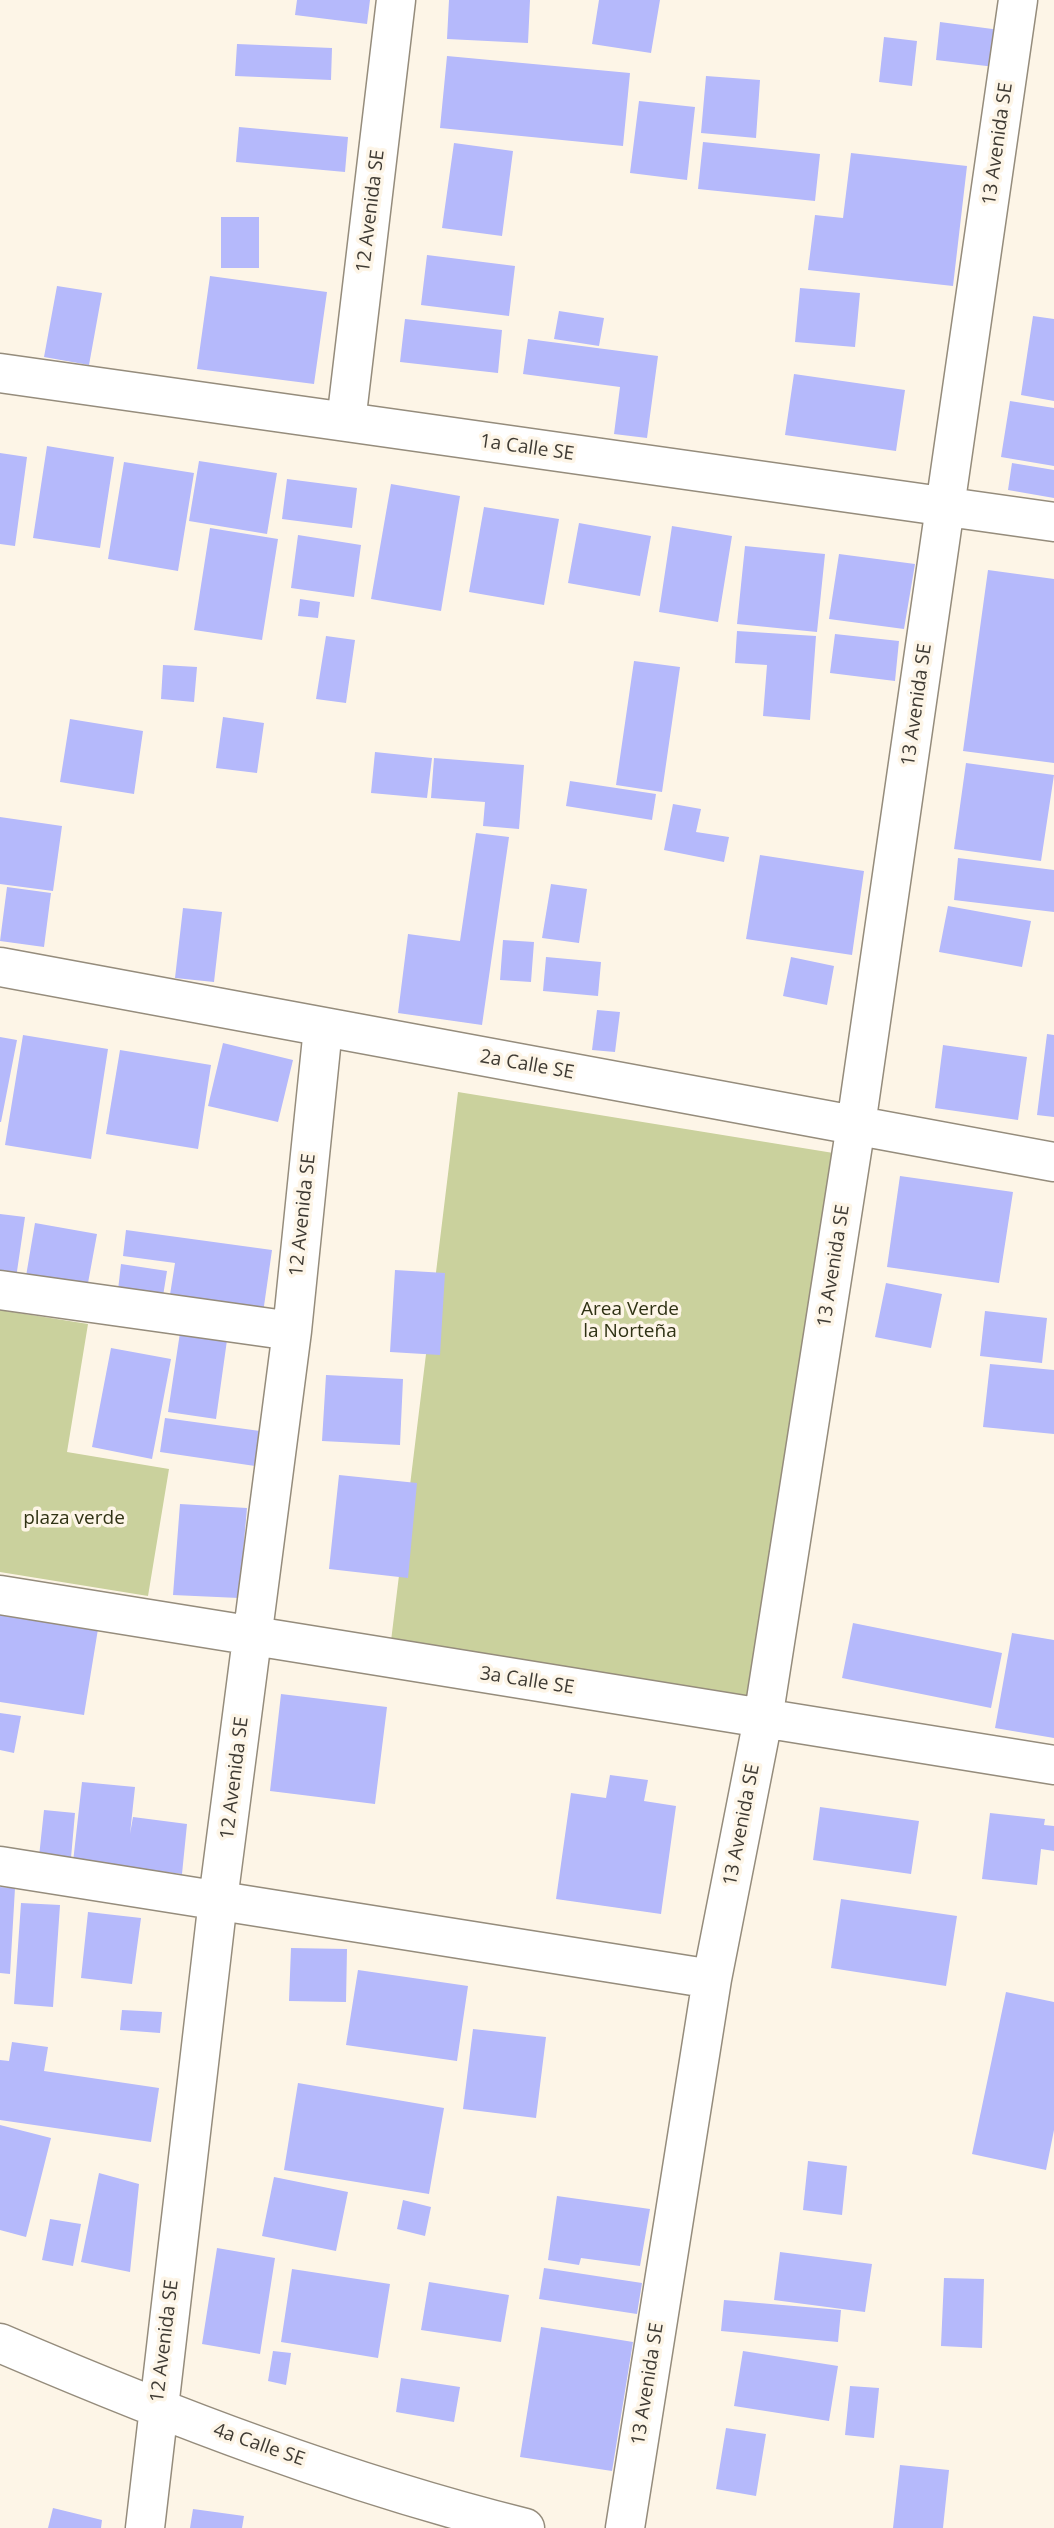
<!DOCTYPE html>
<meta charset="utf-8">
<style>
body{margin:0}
canvas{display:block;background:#fdf5e7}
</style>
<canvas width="1054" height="2528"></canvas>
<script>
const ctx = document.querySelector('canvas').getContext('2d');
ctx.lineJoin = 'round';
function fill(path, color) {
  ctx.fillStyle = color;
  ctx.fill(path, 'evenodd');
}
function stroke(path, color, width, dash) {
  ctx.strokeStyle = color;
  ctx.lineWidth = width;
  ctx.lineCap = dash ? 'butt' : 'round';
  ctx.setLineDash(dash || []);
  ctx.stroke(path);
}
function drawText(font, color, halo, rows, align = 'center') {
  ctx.font = font + ' "Open Sans",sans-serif';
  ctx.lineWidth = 7;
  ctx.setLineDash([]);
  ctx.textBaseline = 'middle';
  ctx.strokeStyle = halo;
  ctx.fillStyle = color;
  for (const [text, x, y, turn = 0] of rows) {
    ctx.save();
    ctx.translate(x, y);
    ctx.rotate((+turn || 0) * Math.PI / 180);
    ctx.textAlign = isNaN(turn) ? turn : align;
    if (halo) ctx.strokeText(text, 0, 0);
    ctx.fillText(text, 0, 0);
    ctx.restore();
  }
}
fill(new Path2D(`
 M458,1092L858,1157L768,1713L391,1641Z
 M0,1310L88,1324L67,1452L169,1469L148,1596L0,1572Z`), '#cad19d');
fill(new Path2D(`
 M297,0H370L367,24L295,15Z
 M449,0H530L528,43L447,39Z
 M599,0H660L651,53L592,44Z
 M940,22L1000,30L995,67L936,60Z
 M884,37L917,41L912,86L879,82Z
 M237,44L332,48L331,80L235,76Z
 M447,56L630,73L623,146L440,128Z
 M706,76L760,80L756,138L701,133Z
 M639,101L695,107L687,180L630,173Z
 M239,127L348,137L345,172L236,162Z
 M703,142L820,154L815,201L698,189Z
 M454,143L513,151L502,236L442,228Z
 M851,153L967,166L953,286L808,270L815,215L843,218Z
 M221,217H259V268H221Z
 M427,255L515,266L509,316L421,305Z
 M210,276L327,292L314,384L197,369Z
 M57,286L102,293L89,365L44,357Z
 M800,288L860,293L855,347L795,342Z
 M559,311L604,318L599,346L554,339Z
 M1033,316L1054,319V401L1021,395Z
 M405,319L502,330L498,373L400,362Z
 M528,339L658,356L647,438L614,434L620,387L523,374Z
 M794,374L905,390L896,451L785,435Z
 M1010,401L1054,408V466L1001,457Z
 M47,446L114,457L100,548L33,538Z
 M0,453L27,457L15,546L0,544Z
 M199,461L277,473L267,534L189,521Z
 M124,462L194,473L178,571L108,559Z
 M1012,463L1054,470V498L1008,490Z
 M287,479L357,488L352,528L282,519Z
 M391,484L460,496L441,611L371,599Z
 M484,507L559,519L544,605L469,592Z
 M579,523L651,536L640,596L568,583Z
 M672,526L732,536L718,622L659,612Z
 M210,528L278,539L262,640L194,630Z
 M298,535L361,545L354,597L291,588Z
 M745,546L825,554L817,632L737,624Z
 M839,554L915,564L904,629L829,619Z
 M988,570L1054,579V763L963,751Z
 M300,599L320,602L318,618L298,616Z
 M737,631L816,636L810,720L763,716L767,665L735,663Z
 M835,634L899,641L895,681L830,673Z
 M326,636L355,640L346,703L316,699Z
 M634,661L680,667L662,792L616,785Z
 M163,665L197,667L194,702L161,699Z
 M223,717L264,723L257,773L216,768Z
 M70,719L143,731L134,794L60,782Z
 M375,752L432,758L427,798L371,793Z
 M434,758L524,765L519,829L483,826L485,802L431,798Z
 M966,763L1054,775L1041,861L954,849Z
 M570,781L656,794L652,820L566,806Z
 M673,804L701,809L696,832L729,837L724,862L664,850Z
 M0,817L62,826L53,891L0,884Z
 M476,833L509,837L482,1025L398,1013L408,934L460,941Z
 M760,855L864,871L852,955L746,939Z
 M958,858L1054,870V912L954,900Z
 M551,884L587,889L579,943L542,938Z
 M7,887L51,893L44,947L0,941Z
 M948,906L1031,921L1022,967L939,952Z
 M183,908L222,912L214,982L175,978Z
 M503,940L534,942L531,982L500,980Z
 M546,957L601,962L598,996L543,991Z
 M791,957L834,966L827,1005L783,996Z
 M597,1010L620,1012L615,1052L592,1050Z
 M1047,1034L1054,1035V1117L1037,1115Z
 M23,1035L108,1049L91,1159L5,1145Z
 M0,1037L17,1040L1,1122H0Z
 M223,1043L293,1060L278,1122L208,1106Z
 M943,1045L1027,1057L1018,1120L935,1108Z
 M120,1050L211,1065L198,1149L106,1134Z
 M900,1176L1013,1192L999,1283L887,1267Z
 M0,1214L25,1217L16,1278L0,1275Z
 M35,1223L97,1234L86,1294L25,1282Z
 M126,1230L272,1250L263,1313L169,1301L175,1263L123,1256Z
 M121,1264L167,1271L163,1296L118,1290Z
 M395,1270L445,1273L440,1355L390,1352Z
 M886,1283L942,1294L931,1348L875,1337Z
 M985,1311L1047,1318L1042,1363L980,1356Z
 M181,1326L228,1333L216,1419L168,1412Z
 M111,1348L171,1359L152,1459L92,1447Z
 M990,1364L1054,1370V1434L983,1427Z
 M326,1375L403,1379L400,1445L322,1441Z
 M165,1418L260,1431L255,1466L160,1452Z
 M339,1475L417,1483L408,1578L329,1569Z
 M180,1504L247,1508L239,1598L173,1595Z
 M0,1614L98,1629L84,1715L0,1702Z
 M853,1623L1002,1653L991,1708L842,1678Z
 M1012,1633L1054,1640V1738L995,1728Z
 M281,1694L387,1707L375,1804L270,1791Z
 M0,1713L21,1716L14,1753L0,1750Z
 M610,1775L648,1780L644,1801L676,1806L661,1914L556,1899L571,1793L606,1798Z
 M82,1782L135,1787L130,1834L133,1817L187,1824L182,1874L127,1867L72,1871Z
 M820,1807L919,1821L911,1874L813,1860Z
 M44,1810L75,1813L70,1869L38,1866Z
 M990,1813L1045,1819L1044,1825L1054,1826V1851L1041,1849L1037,1885L982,1879Z
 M0,1887L15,1888L10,1974L0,1973Z
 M841,1899L957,1916L946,1986L831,1968Z
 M21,1903L60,1905L53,2007L14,2004Z
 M88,1912L141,1918L132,1984L81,1978Z
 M291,1948L347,1949L346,2002L289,2001Z
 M358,1970L468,1986L457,2061L346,2045Z
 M1006,1992L1054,2002V2130L1046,2170L972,2154Z
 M122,2010L162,2012L160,2033L120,2030Z
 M473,2029L546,2037L536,2118L463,2109Z
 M12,2042L48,2047L44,2071L159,2088L151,2142L0,2120V2060L9,2061Z
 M298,2083L444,2108L429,2194L284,2170Z
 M0,2125L51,2138L26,2237L0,2230Z
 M808,2161L847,2166L842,2215L803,2210Z
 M99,2173L139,2184L130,2272L81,2262Z
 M274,2177L348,2192L336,2251L262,2236Z
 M557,2196L650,2209L640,2266L581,2258L579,2265L548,2260Z
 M403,2200L431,2207L425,2236L397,2229Z
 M50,2219L81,2224L73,2266L42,2260Z
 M217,2248L275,2258L260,2354L202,2344Z
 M780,2252L872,2264L865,2312L774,2300Z
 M544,2268L642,2283L637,2314L539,2299Z
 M292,2269L390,2284L378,2358L281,2342Z
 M944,2278L984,2279L982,2348L941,2346Z
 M429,2282L509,2295L501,2342L421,2330Z
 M724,2300L841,2310L838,2342L721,2331Z
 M541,2327L633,2342L612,2471L520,2457Z
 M273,2351L291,2353L286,2385L268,2381Z
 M743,2351L838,2366L829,2421L734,2406Z
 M401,2378L460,2387L454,2422L396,2412Z
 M850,2386L879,2388L874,2438L845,2435Z
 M726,2428L766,2434L756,2496L716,2489Z
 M900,2465L949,2470L943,2528H893Z
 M53,2508L102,2520L101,2528H48Z
 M193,2509L244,2516L242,2528H190Z`), '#b5b9fb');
const street = new Path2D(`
 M0,373L1054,522
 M346,422L396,0
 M0,967L1054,1162
 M0,1290L292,1331
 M0,1595L1054,1765
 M0,1866L712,1979
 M0,2343C170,2416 345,2483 525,2528
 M145,2528L218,1900L292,1331L323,1028
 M625,2528L712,1979L763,1719L856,1125L1018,0`);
stroke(street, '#958c7c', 41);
stroke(street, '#fff', 38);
drawText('19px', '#3f3b34', '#fdf5e7', [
 ["13 Avenida SE",998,144,-82],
 ["12 Avenida SE",371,211,-83],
 ["1a Calle SE",527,448,8],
 ["13 Avenida SE",917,705,-82],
 ["2a Calle SE",527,1065,10],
 ["12 Avenida SE",303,1215,-84],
 ["13 Avenida SE",834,1266,-81],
 ["3a Calle SE",527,1681,9],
 ["12 Avenida SE",235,1778,-83],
 ["13 Avenida SE",742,1825,-79],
 ["12 Avenida SE",165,2341,-83],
 ["13 Avenida SE",648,2384,-81],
 ["4a Calle SE",259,2445,19]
]);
drawText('19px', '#2f3214', '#fdf5e7', [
 ["Area Verde",630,1310],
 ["la Norteña",630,1332],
 ["plaza verde",74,1519]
]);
</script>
